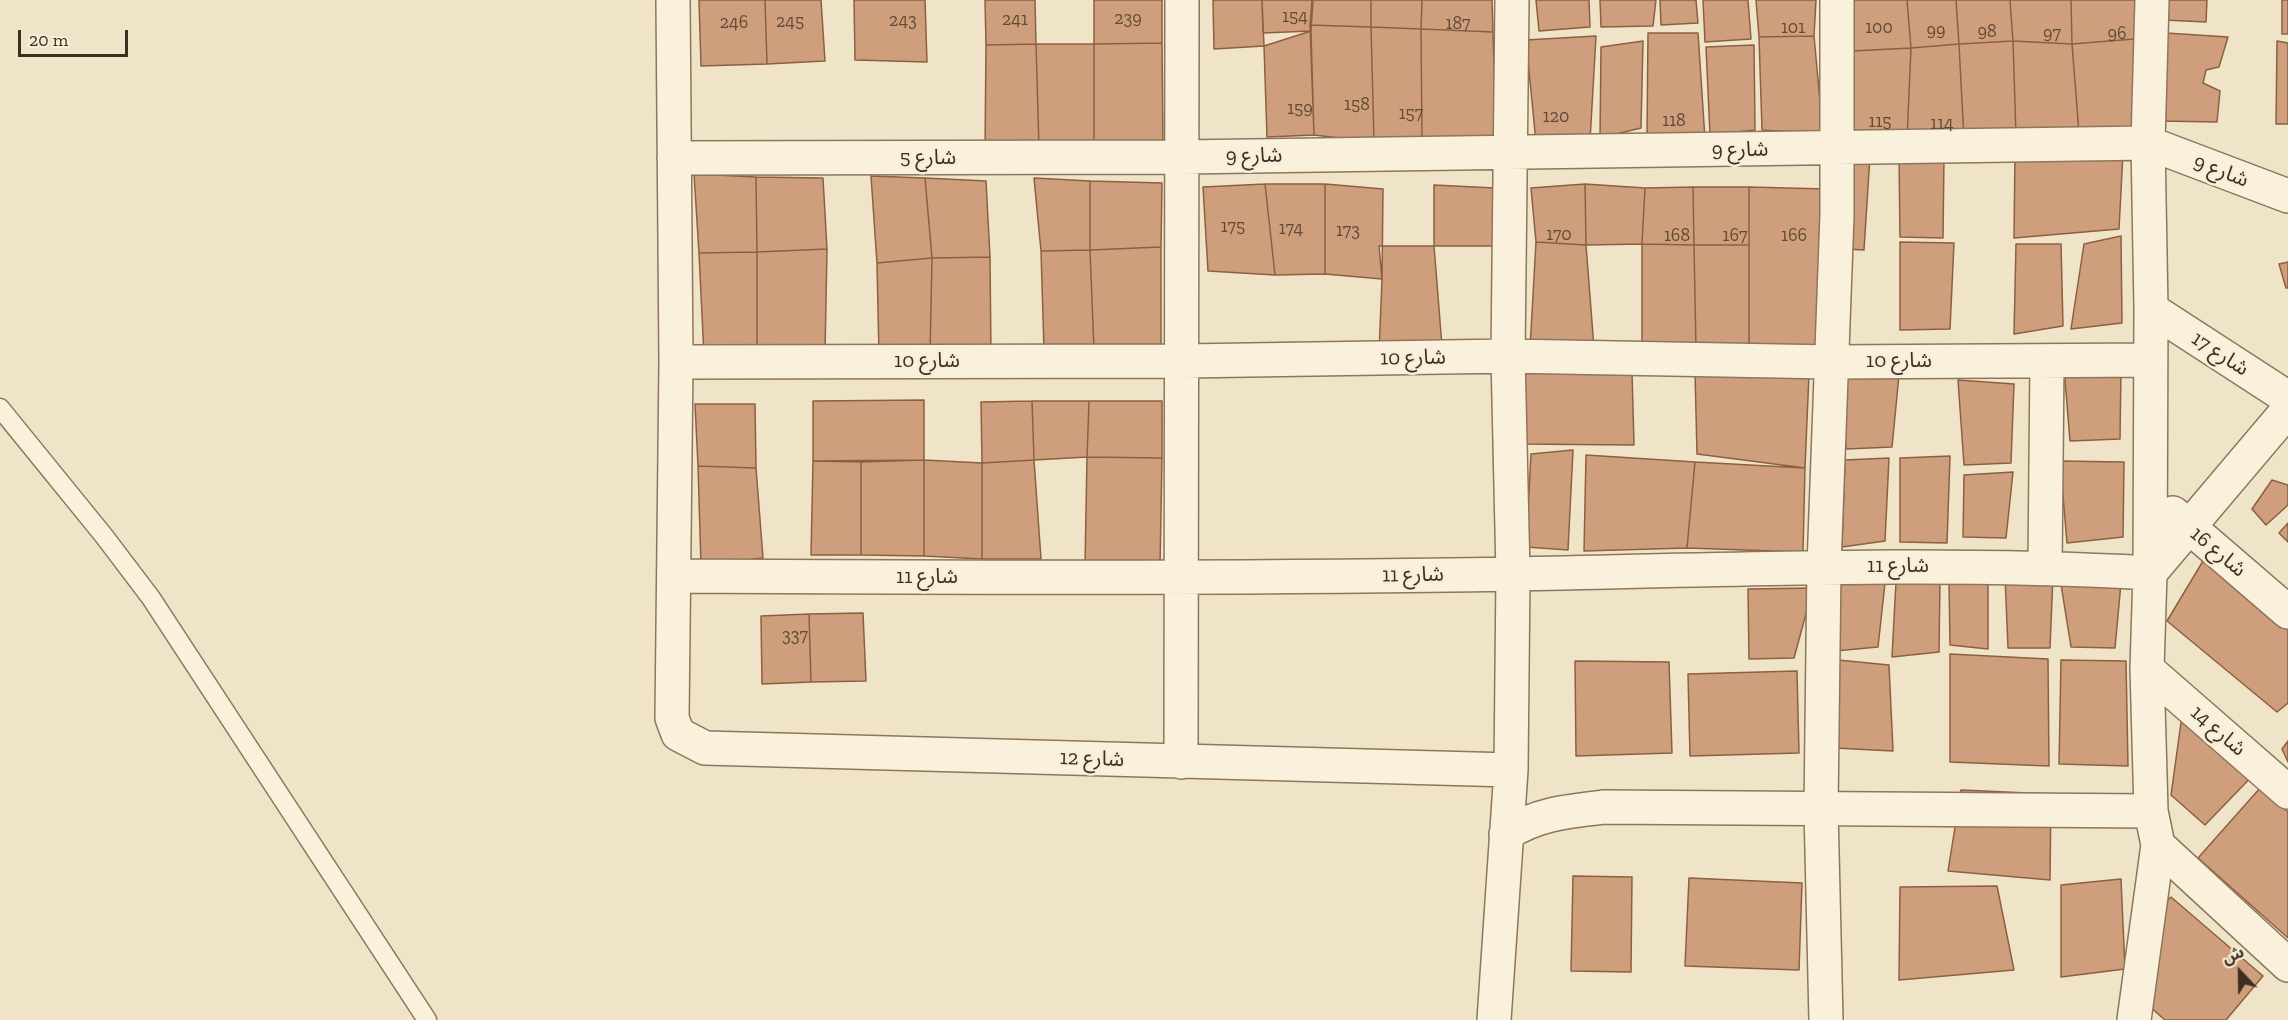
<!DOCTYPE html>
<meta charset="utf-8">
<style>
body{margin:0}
#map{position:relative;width:2288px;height:1020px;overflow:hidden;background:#f0e4c8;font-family:"Zilla Slab","Noto Sans Arabic",serif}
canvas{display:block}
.north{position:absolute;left:2210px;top:942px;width:60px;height:60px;-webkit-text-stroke:4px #f7eed8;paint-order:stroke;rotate:338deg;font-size:16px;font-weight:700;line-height:24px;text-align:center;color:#3d2e20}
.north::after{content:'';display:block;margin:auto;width:21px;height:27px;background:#3d2e20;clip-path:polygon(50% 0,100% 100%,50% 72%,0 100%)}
.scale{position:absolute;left:18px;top:30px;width:110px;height:27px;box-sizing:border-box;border:3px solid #3d2e20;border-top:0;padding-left:8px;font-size:18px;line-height:21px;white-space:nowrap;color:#3d2e20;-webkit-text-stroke:4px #f7eed8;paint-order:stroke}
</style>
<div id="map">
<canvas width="2288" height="1020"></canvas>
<div class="north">ش</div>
<div class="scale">20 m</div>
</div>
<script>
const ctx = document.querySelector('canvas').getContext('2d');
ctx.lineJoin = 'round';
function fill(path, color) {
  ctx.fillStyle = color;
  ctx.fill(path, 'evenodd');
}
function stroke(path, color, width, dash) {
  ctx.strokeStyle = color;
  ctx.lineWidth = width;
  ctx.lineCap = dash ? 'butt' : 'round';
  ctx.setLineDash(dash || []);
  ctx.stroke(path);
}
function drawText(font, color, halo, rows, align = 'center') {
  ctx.font = font + ' "Zilla Slab","Noto Sans Arabic",serif';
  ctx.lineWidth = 5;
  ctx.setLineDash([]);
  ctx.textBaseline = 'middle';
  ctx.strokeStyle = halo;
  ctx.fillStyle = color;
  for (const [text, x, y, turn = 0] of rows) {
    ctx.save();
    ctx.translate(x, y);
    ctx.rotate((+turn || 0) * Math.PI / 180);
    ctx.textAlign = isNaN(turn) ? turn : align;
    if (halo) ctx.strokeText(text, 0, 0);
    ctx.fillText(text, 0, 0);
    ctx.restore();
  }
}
const building = new Path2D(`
 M699,0H765L767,64L701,66Z
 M765,0H821L825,61L767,64Z
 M854,0H925L927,62L855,60Z
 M985,0H1035L1036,44L986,45Z
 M1094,0H1162V43L1094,44Z
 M1213,0H1262L1264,46L1214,49Z
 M1262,0H1313L1311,31L1263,33Z
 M1312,0H1371V27L1310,25Z
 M1371,0H1422L1421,29L1371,27Z
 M1422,0H1492L1493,32L1421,29Z
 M1536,0H1589L1590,27L1539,31Z
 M1600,0H1656L1653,26L1601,27Z
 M1660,0H1696L1698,23L1661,25Z
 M1703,0H1748L1751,39L1705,42Z
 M1756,0H1816L1814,36L1759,37Z
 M1850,0H1907L1911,48L1852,51Z
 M1907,0H1956L1959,44L1911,48Z
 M1956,0H2010L2013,41L1959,44Z
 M2010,0H2071L2072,44L2013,41Z
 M2071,0H2138L2134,39L2072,44Z
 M2164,0H2207L2206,22L2164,20Z
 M2282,0H2288V34H2282Z
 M1310,25L1371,27L1374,142L1314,135Z
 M1371,27L1421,29L1422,142H1374Z
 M1421,29L1493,32L1496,140L1422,142Z
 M1311,31L1314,135L1267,137L1264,46Z
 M1648,33H1698L1705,139L1647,136Z
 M2166,33L2228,37L2219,67L2206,70L2203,83L2220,91L2217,122L2159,121Z
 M1596,36L1590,141L1537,153L1526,40Z
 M1814,36L1823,134L1762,130L1759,37Z
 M2134,39L2138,137L2079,133L2072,44Z
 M1643,41L1641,128L1600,138L1601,47Z
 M2013,41L2016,136L1964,140L1959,44Z
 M2013,41L2072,44L2079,133L2016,136Z
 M2277,41L2288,43V124H2276Z
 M1162,43L1163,148H1094V44Z
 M1036,44H1094V148H1039Z
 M1036,44L1039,148L985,149L986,45Z
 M1959,44L1964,140L1907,139L1911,48Z
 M1754,45L1755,130L1710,135L1706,47Z
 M1911,48L1907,139L1847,142L1852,51Z
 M2123,153L2119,229L2014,238L2015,154Z
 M1847,154L1870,156L1864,250L1845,249Z
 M1944,156L1943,238L1900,237L1899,157Z
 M694,174L756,177L757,252L699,253Z
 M871,176L925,178L932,258L877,263Z
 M756,177L823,178L827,249L757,252Z
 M925,178L986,181L990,257L932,258Z
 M1034,178L1090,181V250L1041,251Z
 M1090,181L1162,183L1161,247L1090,250Z
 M1265,184L1275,275L1208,271L1203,187Z
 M1265,184H1325V274L1275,275Z
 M1325,184L1383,189L1382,279L1325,274Z
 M1585,184L1586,245L1536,242L1531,188Z
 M1585,184L1645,188L1642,244L1586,245Z
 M1434,185L1495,188V246H1434Z
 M1693,187L1694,245L1642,244L1645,188Z
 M1693,187H1749V245H1694Z
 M1749,187L1826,189L1820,354L1749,355Z
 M2121,236L2122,323L2071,329L2084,244Z
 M1536,242L1586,245L1594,348L1530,349Z
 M1900,242L1954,243L1950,329L1900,330Z
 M1642,244L1694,245L1696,350L1642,352Z
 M2016,244H2061L2063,326L2014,334Z
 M1694,245H1749V355L1696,350Z
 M1379,246H1434L1443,359L1379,354L1382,279Z
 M1161,247V353L1094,350L1090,250Z
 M827,249L825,354L757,359V252Z
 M1090,250L1094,350H1044L1041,251Z
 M757,252V359L704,356L699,253Z
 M990,257L991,355L930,354L932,258Z
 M932,258L930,354L879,356L877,263Z
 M2288,262V288H2286L2279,264Z
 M1516,368L1632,372L1634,445L1520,444Z
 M2064,368H2121L2120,439L2070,441Z
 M1695,372L1809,374L1805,468L1697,454Z
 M1841,374L1899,375L1892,447L1846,449Z
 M1958,380L2014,384L2011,463L1964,465Z
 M924,400V460L813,461V401Z
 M1032,401H1089L1087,457L1034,460Z
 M1032,401L1034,460L982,463L981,402Z
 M1089,401H1162V458L1087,457Z
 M695,404H755L756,468L698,466Z
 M1573,450L1568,550L1526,547L1531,454Z
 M1586,455L1695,462L1687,548L1584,551Z
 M1950,456L1947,543L1900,542V458Z
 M1087,457L1162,458L1160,566L1085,565Z
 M1889,458L1885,541L1842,547L1845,460Z
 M924,460V556L861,555V462Z
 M924,460L982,463V559L924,556Z
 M1034,460L1041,559H982V463Z
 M813,461L861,462V555H811Z
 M2060,461L2124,462L2123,537L2067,543Z
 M1695,462L1805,468L1803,552L1687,548Z
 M698,466L756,468L763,558L701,565Z
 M2013,472L2006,538L1963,537L1964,475Z
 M2272,480L2288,485V505L2266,525L2252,509Z
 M2288,523V542L2279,533Z
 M2203,561L2288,620V703L2277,712L2167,621Z
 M2053,575L2050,648H2008L2005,576Z
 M1988,577V649L1950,645L1949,579Z
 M1940,578L1939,652L1892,657L1896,582Z
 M2060,578L2121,583L2115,648L2071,647Z
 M1835,583H1885L1878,647L1835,651Z
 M1813,588L1794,658L1749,659L1748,589Z
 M863,613L866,681L811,682L809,614Z
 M809,614L811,682L762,684L761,616Z
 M1950,654L2048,659L2049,766L1950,762Z
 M1838,660L1889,665L1893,751L1835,748Z
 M2061,660L2126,661L2128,766L2059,764Z
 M1575,661L1669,662L1672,753L1576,756Z
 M1797,671L1799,753L1690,756L1688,674Z
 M2185,694L2260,768L2205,825L2171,795Z
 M2288,741V762L2282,749Z
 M2261,787L2288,812V938L2198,858Z
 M1961,790L2051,794L2050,880L1948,871Z
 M1573,876L1632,877L1631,972L1571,971Z
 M1689,878L1802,883L1799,970L1685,966Z
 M2121,879L2125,969L2061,977V885Z
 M1997,886L2014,970L1899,980L1900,887Z
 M2171,897L2263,976L2226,1020H2165L2140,998L2152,916Z`);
fill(building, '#cf9f7d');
stroke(building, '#8d5f41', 1.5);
const lane = new Path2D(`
 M0,408L104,536L151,598L427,1020`);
const street = new Path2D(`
 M673,0L676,362L672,718L678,734L705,748L1511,770
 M674,158L1182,157L2148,143L2288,196
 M2151,309L2288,398
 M676,362L1184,361L1508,356L1832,362L2150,360
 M2173,513L2288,612
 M2045,567L2047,361
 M674,576C954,577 1233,579 1513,574C1726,570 1938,561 2150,573L2288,410
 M2147,669L2288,792
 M1181,762L1182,0
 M1506,834C1537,814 1568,811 1604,807L2151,811
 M2158,845L2288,965
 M1494,1020L1511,770L1513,574L1508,356L1512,0
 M1826,1020L1821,809L1824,566L1837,215V0
 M2134,1020L2158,845L2151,811L2147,669L2150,573L2151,309L2148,143L2152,0`);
stroke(lane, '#8d765c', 21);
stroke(street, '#8d765c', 36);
stroke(lane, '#faf1dc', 18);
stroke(street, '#faf1dc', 33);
drawText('18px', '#624a37', null, [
 ["154",1295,17],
 ["239",1128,19],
 ["241",1015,20],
 ["243",903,21],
 ["245",790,22],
 ["246",734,23],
 ["187",1458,24],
 ["101",1793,28],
 ["100",1879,28],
 ["99",1936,31],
 ["98",1987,32],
 ["97",2052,34],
 ["96",2117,34],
 ["158",1357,105],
 ["159",1300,109],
 ["157",1411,114],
 ["120",1556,117],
 ["118",1674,121],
 ["115",1880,122],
 ["114",1942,124],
 ["175",1233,227],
 ["174",1291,229],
 ["173",1348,231],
 ["170",1559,235],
 ["168",1677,236],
 ["167",1735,236],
 ["166",1794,236],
 ["337",795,636]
]);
drawText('21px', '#3d2e20', '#f7eed8', [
 ["شارع 9",1740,150,-1],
 ["شارع 9",1254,156,-1],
 ["شارع 5",928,158],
 ["شارع 9",2221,171,21],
 ["شارع 17",2220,354,33],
 ["شارع 10",1413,358,-1],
 ["شارع 10",927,361],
 ["شارع 10",1899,361],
 ["شارع 16",2218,552,40],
 ["شارع 11",1898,566],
 ["شارع 11",1413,575,-1],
 ["شارع 11",927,577],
 ["شارع 14",2218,731,41],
 ["شارع 12",1092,759,2]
]);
</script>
